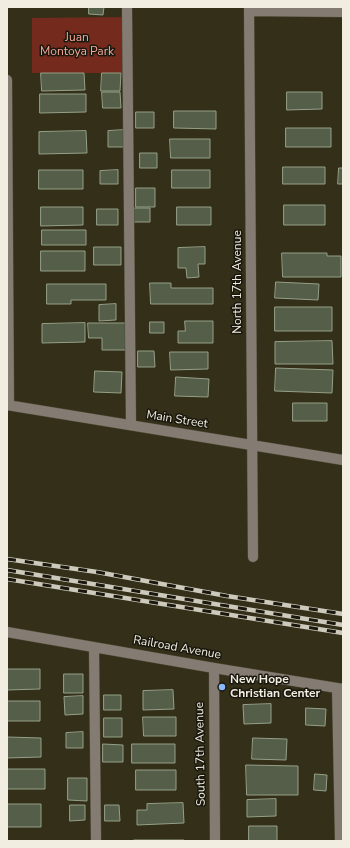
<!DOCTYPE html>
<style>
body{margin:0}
#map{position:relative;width:350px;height:848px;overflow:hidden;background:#342f19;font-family:"Nunito Sans",sans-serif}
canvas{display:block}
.frame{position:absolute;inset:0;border:8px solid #f1ede0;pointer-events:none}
</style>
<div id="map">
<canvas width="350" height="848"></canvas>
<div class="frame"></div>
</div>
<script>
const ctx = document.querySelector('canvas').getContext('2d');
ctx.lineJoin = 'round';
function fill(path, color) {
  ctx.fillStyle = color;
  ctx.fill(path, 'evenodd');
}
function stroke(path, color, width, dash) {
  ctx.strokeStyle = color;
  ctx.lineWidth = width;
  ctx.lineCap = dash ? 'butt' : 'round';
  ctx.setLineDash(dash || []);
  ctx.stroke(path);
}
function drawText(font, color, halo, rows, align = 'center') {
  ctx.font = font + ' "Nunito Sans",sans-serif';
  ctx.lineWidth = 3;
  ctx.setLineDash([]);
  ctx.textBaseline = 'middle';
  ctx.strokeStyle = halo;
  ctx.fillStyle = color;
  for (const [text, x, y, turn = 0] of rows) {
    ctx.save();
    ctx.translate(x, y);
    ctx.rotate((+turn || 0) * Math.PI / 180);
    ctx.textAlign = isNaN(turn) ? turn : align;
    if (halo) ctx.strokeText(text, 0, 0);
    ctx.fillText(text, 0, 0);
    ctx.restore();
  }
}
fill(new Path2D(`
 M123,17V73H32V18Z`), '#742a1d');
const building = new Path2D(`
 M89,7H104L103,15L89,14Z
 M41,73H84L85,90L42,91Z
 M102,73H121L120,91H101Z
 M102,92H120L121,108H103Z
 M287,92H322V109L287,110Z
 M40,94H86V112L40,113Z
 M174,111H216V129L174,128Z
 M136,112H154V128H136Z
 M286,128H331V147H286Z
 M124,130V147H108V131Z
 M86,131L87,153L39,154V132Z
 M170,139H210V158H171Z
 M140,153H157V168H140Z
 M283,167H325V184H283Z
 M339,168H343V184H338Z
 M39,170H83V189H39Z
 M118,170V184H100V171Z
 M172,170H210V188H172Z
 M136,188H155V207H136Z
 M284,205H325V225H284Z
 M41,207H83V225L41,226Z
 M177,207H211V225H177Z
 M134,208H150V222H134Z
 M97,209H118V225H97Z
 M42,230H86V245H42Z
 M94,247H121V265H94Z
 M205,247V264H198L199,277L187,278L186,268H178V248Z
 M41,251H85V271H41Z
 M282,253H327V256H341V277H283Z
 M276,282L319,284L318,300L275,298Z
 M150,283H171V288H213V304H151Z
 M47,284H106V300H71V304H47Z
 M116,304V320L99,321V305Z
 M275,307H332V331H275Z
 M185,321H213V343H178V331H185Z
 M150,322H164V333H150Z
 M85,323V342L42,343V324Z
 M88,323H126V350H102V338H89Z
 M332,341L333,364H275V342Z
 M138,351H154L155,367H138Z
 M170,352H208V369L171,370Z
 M276,368L333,370L332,393L275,391Z
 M95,371L122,372L121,393L94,392Z
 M176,377L209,379L208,397L175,396Z
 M293,403H327V421H293Z
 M7,669H40V689L7,690Z
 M64,674H83V693H64Z
 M173,690L174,709L143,710V691Z
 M104,695H121V710H104Z
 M83,696V714L65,715L64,697Z
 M7,701H40V721H7Z
 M271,704V723L244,724L243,705Z
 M306,708L326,709L325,726L306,725Z
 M143,717H176V736H144Z
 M104,718H122V737H104Z
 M83,732V748H66V733Z
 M7,737L41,738V757L7,758Z
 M253,738L287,739L286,760L252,759Z
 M103,744L123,745V762H103Z
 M132,744H175V763H132Z
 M246,765L298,766V795H247Z
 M7,769H45V789H7Z
 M136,770H176V790H136Z
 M315,774L327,775L326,791L314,790Z
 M68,778H87V801L68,800Z
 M276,799V816L247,817V800Z
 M183,803L184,823L137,825V810H147V804Z
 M7,804H41V827H7Z
 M70,805H85V820L70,821Z
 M105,805H119L120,821H105Z
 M249,826H277V841H249Z
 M134,840H184V841H134Z`);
fill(building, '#545e49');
stroke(building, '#95a088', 1);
const minor = new Path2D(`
 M127,7L131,425
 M249,7L253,557
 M249,11L343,12
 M7,80L9,405
 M7,405L343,460
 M7,632L214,668L343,689
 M94,647L96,841
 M214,668L215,841
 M337,688L340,841`);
stroke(minor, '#4e4a35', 11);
stroke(minor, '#847b73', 10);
const rail = new Path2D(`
 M7,559L97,572L227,596L343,614
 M7,570L343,625
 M7,579L343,633`);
stroke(rail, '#cecabb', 4.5);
stroke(rail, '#19170e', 3, [9]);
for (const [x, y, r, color] of [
 [222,687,4,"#89bafc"]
]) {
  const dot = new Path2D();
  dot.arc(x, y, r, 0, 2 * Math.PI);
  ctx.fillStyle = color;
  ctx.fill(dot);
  stroke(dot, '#19170e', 1.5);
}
drawText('12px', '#f6a99a', '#19170e', [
 ["Juan",77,38],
 ["Montoya Park",77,52]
]);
drawText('12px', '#f1ede0', '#19170e', [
 ["North 17th Avenue",238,282,-90],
 ["Main Street",177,420,9],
 ["Railroad Avenue",177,648,10],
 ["South 17th Avenue",201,754,-91]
]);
drawText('bold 12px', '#f1ede0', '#19170e', [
 ["New Hope",230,680],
 ["Christian Center",230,694]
], 'left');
</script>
